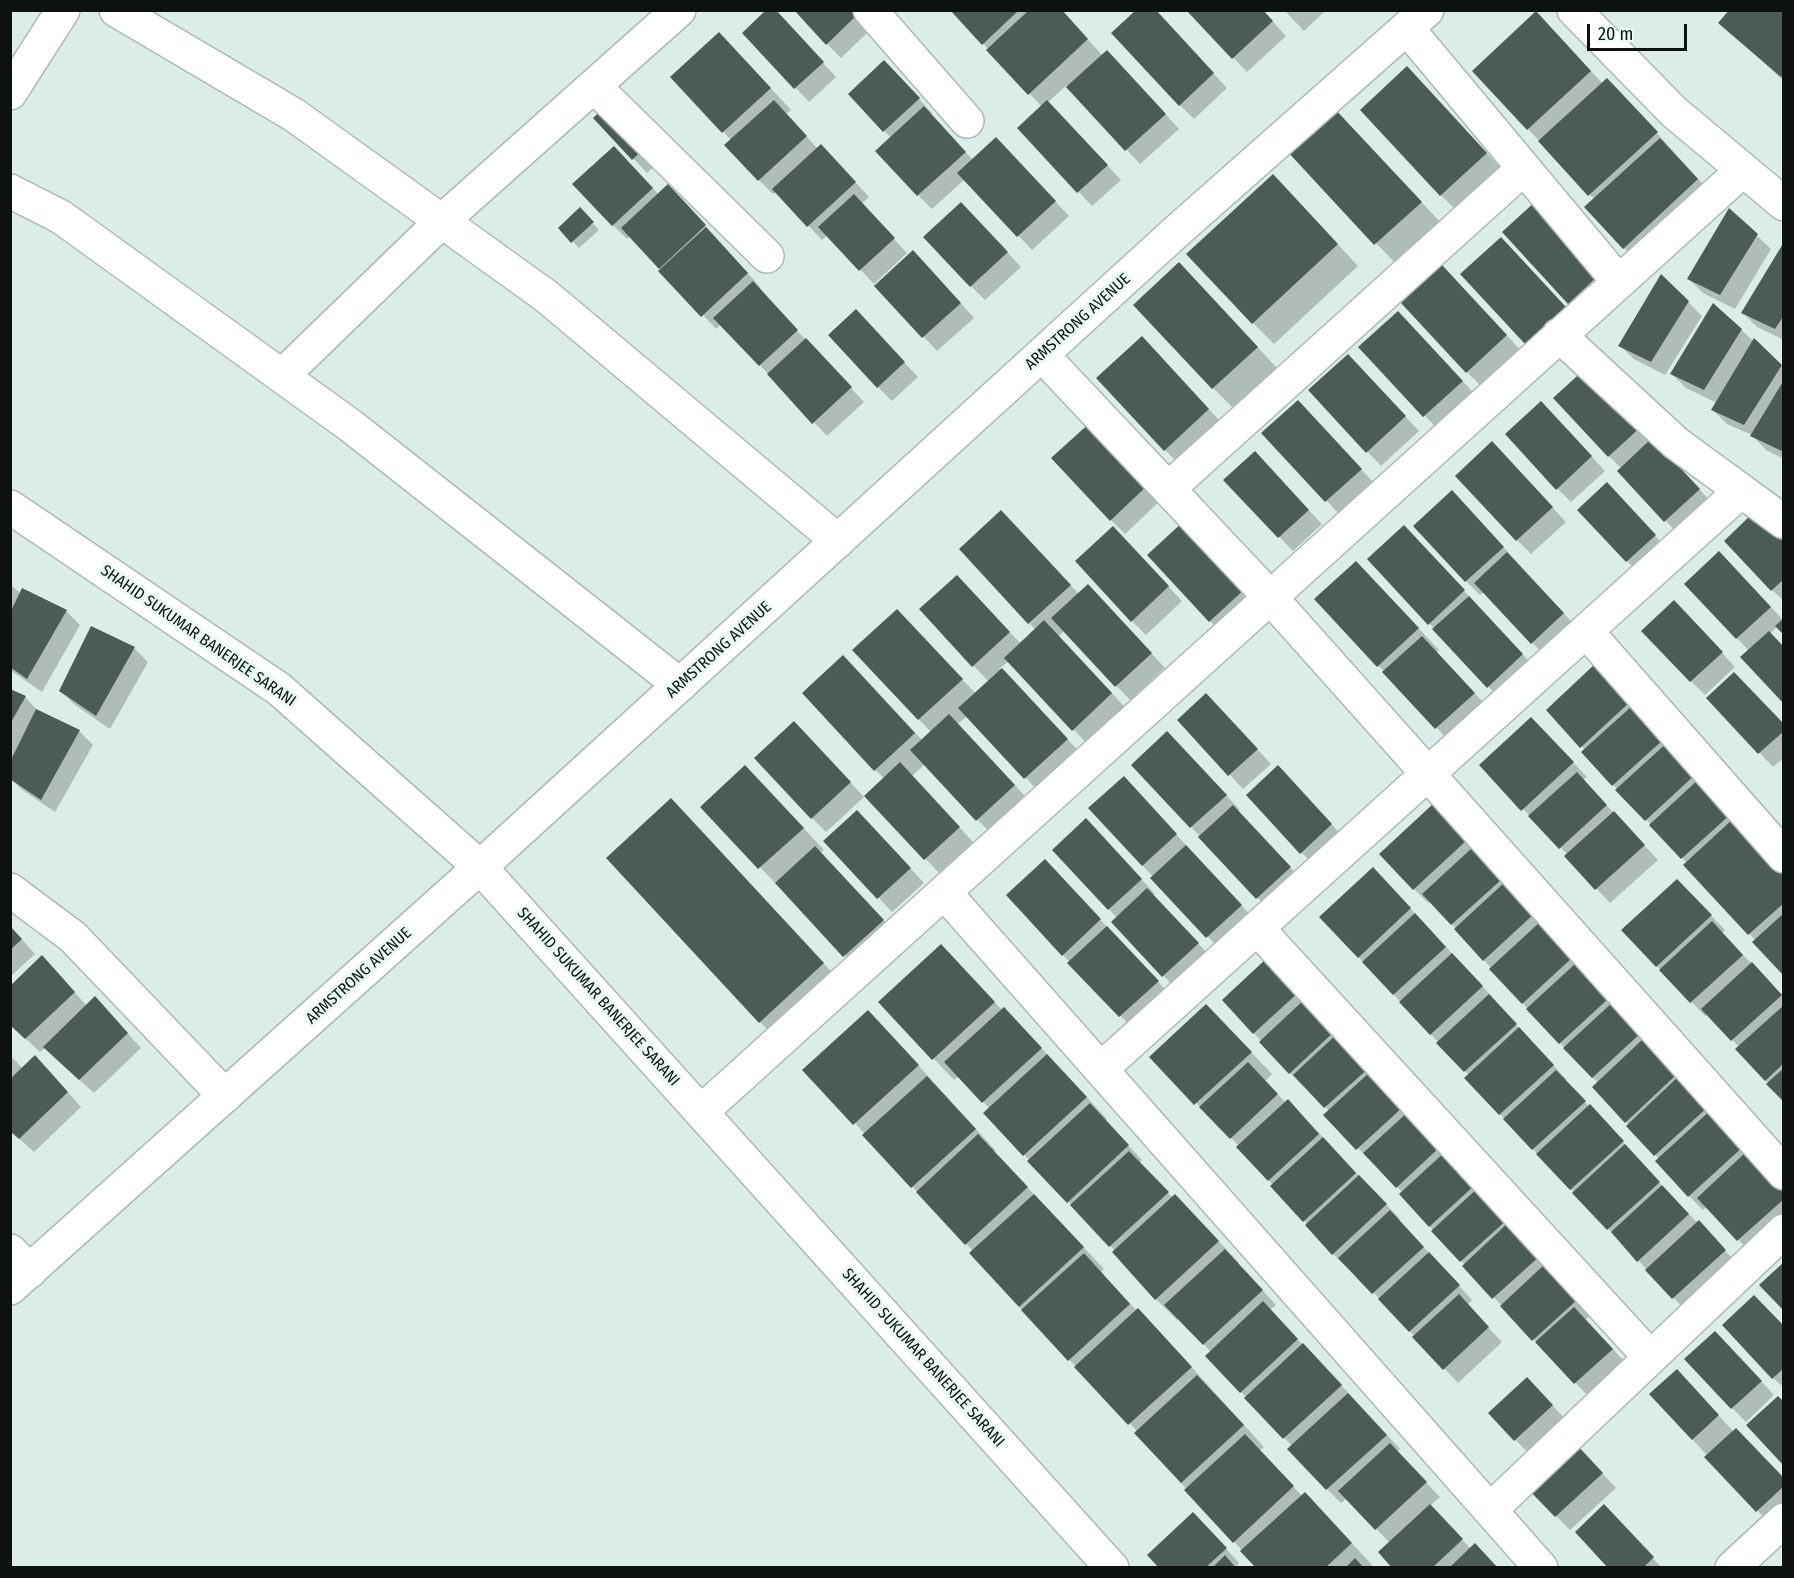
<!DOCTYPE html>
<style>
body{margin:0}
#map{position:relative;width:1794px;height:1578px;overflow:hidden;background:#dcece8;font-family:"Fira Sans Condensed",sans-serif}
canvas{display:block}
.frame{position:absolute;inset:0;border:12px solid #0d1211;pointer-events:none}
.scale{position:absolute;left:1587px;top:24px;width:100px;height:27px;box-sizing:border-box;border:3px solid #0d1211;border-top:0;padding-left:8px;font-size:18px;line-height:21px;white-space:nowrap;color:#0d1211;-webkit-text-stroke:4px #e9f9f5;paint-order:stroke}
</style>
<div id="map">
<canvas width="1794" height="1578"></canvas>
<div class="frame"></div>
<div class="scale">20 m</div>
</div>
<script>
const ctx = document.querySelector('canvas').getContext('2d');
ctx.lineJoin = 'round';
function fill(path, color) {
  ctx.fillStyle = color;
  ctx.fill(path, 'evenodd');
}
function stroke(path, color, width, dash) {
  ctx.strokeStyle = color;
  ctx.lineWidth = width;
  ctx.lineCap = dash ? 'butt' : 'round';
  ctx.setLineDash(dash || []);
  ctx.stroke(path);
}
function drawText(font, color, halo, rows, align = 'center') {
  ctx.font = font + ' "Fira Sans Condensed",sans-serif';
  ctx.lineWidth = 6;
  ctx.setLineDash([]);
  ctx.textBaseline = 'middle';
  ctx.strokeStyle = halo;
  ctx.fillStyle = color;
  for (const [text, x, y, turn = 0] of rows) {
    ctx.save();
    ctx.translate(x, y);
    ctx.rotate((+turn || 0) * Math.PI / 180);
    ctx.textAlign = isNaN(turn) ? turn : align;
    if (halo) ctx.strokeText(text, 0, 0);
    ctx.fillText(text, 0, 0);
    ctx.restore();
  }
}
fill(new Path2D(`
 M855,10L872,28L841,58L827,44Z
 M952,10H1061L1103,56L1121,66L1179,129L1140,164L1067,85L1048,102L1121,180L1092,206L1019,128L1042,107Z
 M1154,10L1227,88L1194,119L1180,105Z
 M1188,10H1262L1286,36L1247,72Z
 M1284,10H1326L1304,31Z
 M1784,10V81L1720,23Z
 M785,22L836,77L809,102L744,33Z
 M1557,34L1603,84L1628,101L1718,201L1645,269L1624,248L1595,200L1528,129Z
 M740,55L791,110L786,114L818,149L835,160L869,197L861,204L907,253L874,284L828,235L822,240L776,192L773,194L759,180L727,146L732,141L672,77Z
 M898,76L932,113L930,115L973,160L1010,153L1069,216L1032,250L965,179L932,209L918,195L891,138L850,94Z
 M1428,89L1507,175L1462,216L1441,195Z
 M595,118L662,159L647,173Z
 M1354,130L1442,224L1397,265L1288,150Z
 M628,162L659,195L682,200L761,288L759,290L864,402L827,436L721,324L716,329L630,236L627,239L613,225Z
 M1294,197L1358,266L1274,344L1253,323Z
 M580,210L599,230L579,248L560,228Z
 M1730,210L1771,249L1735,309L1703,293L1689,279Z
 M1551,216L1616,286L1583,317L1569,303Z
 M975,218L1021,267L985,300L971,286Z
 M1501,239L1586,329L1547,364L1526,343Z
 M1784,245V340L1757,327L1743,313Z
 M927,266L974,318L937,351L876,286Z
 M1200,286L1278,369L1234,409L1213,388Z
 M1463,288L1527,357L1488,393L1467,372Z
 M1688,302L1702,316L1665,375L1634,359L1620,346Z
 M869,325L918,377L892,401L878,387Z
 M1741,330L1784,368V459L1766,450L1752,435L1727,424L1713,410L1717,403L1686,388L1672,374Z
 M1419,334L1483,403L1445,437L1360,347Z
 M1163,359L1229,431L1186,471L1165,450Z
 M1588,368L1713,504L1679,535L1619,471L1622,469L1609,456Z
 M1362,370L1419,431L1381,466L1310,390Z
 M1311,416L1375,484L1340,515L1263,433Z
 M1555,417L1605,471L1571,502L1557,488Z
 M1093,422L1164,497L1125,534L1111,520Z
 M1506,457L1566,522L1531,554L1517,540Z
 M1268,467L1322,524L1293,551L1225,480Z
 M1621,498L1668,550L1641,575L1627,561Z
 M1466,506L1577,628L1546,657L1484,592L1480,595L1466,581L1415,526Z
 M1022,534L1079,594L1102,600L1165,668L1130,700L1064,631L1059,636L1132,715L1094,751L1009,661L1000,668L1088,761L1046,799L967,716L958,724L1035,807L998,841L925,764L912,776L973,842L939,873L866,796L885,779L875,770L864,678L922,740L931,732L854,650L918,632L976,694L989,682L921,610L971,591L1021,644L1036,630L1029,623Z
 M1198,536L1260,602L1224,635L1210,621Z
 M1418,541L1536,669L1502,701L1369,559Z
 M1127,542L1182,601L1146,635L1132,621Z
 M1784,543V601L1772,590Z
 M1733,567L1783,620L1770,634L1749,651L1737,638Z
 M10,584L21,594L66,611L80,625L42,692L10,670Z
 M1377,584L1439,650L1436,653L1488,707L1450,742L1316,599Z
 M1688,616L1735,667L1705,695L1691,681Z
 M91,628L134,648L148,662L110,729L75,705L61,691Z
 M1596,665L1784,871V974L1756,941L1685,865L1687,863L1583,753L1585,750L1548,710Z
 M10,690L25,697L39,712L79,731L93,745L55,812L21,789L10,778Z
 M1708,698L1784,725V758L1773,767Z
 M1220,709L1271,764L1243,789L1179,720Z
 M1545,733L1587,777L1583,780L1658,860L1610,903L1566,856L1568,855L1481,766Z
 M807,737L864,797L826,832L812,818Z
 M1181,747L1240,810L1237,812L1304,882L1271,912L1133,765Z
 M1292,781L1345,839L1315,866L1301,852Z
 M766,788L824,850L820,853L904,942L866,977L702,807Z
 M1137,792L1255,920L1221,951L1090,808Z
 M1433,806L1784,1192V1226L1752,1254L1707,1206L1703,1210L1689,1196L1659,1159L1628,1126L1629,1125L1594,1087L1598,1083L1528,1009L1431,901L1428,903L1414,889Z
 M871,826L924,883L892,912L826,841Z
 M699,828L850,992L788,1050L760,1022Z
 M1100,834L1155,894L1153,896L1212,958L1177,990L1113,922L1117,918L1109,909Z
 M1059,875L1171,996L1134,1030L1063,955Z
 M1387,883L1496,1001L1495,1002L1567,1080L1565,1081L1636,1156L1672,1197L1739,1265L1687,1312L1466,1078L1469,1075L1321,917Z
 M1691,895L1725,930L1722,933L1784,997V1100L1737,1049L1739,1047L1708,1014L1705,1016L1657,966Z
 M10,926L35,954L10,977Z
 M1268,959L1591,1314L1585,1320L1626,1363L1589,1397L1464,1266L1465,1265L1401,1195L1403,1193L1325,1115L1329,1111L1305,1085L1304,1087L1290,1073L1224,1000Z
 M962,967L1002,1010L1018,1023L1107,1119L1105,1121L1142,1160L1139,1163L1173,1198L1196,1217L1239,1263L1238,1264L1276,1305L1270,1310L1354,1399L1400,1449L1397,1452L1440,1497L1430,1506L1471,1549L1497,1568H1394L1390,1543L1347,1498L1341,1503L1327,1489L1289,1449L1292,1446L1207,1356L1211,1352L1179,1318L1177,1320L1156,1299L1115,1251L985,1113L990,1109L959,1076L954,1080L880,1002Z
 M55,971L87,1006L108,1012L141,1048L94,1093L45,1048L40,1052L10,1024Z
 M1227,1027L1272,1074L1265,1081L1286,1103L1302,1115L1400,1219L1399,1220L1472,1300L1467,1305L1502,1342L1458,1383L1349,1266L1347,1268L1333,1254L1239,1146L1151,1057Z
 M889,1033L996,1151L994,1152L1104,1269L1101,1272L1137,1311L1159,1331L1264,1447L1259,1451L1302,1496L1326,1515L1372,1565L1369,1568H1258L1136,1433L1138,1432L1023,1311L971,1253L973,1251L864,1135L865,1134L855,1123Z
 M10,1055L23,1069L49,1071L81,1107L34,1152L10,1130L15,1077L13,1075L10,1078Z
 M1784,1327V1388L1773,1378Z
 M1729,1347L1774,1395L1746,1422L1732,1408Z
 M1690,1385L1734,1432L1784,1479V1513L1771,1525L1651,1394Z
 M1541,1393L1566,1420L1529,1454L1490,1413Z
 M1591,1461L1616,1488L1570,1530L1556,1516Z
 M1618,1520L1662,1568H1610Z
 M1207,1528L1239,1563L1235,1568H1161Z`), '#0003');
fill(new Path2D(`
 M766,10H776L824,62L794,89L742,33Z
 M794,10H856L859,13L826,45Z
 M950,10H1019L982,45Z
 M1029,10H1062L1088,39L1028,95L986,50Z
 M1136,10H1156L1214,73L1179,106L1111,33Z
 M1186,10H1263L1273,21L1232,59Z
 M1729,10H1784V74L1781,77L1718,23Z
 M1536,11L1591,71L1527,130L1472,71Z
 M719,32L771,88L722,133L670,77Z
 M1107,50L1166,114L1125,151L1066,87Z
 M884,60L920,98L883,132L848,94Z
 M1407,66L1487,153L1440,196L1360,110Z
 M1607,78L1658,132L1588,196L1538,141Z
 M774,100L807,136L758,181L724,145Z
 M1047,100L1108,165L1077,193L1017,128Z
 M610,102L649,144L632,160L593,118Z
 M924,106L966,152L917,196L875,151Z
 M1333,107L1422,202L1374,245L1286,150Z
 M996,137L1056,201L1017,237L957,173Z
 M1660,138L1698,179L1623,249L1584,207Z
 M821,144L856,182L807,227L772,189Z
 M614,146L653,188L612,226L572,184Z
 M1273,174L1338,244L1252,324L1186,254Z
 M668,184L706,225L659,269L621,228Z
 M854,194L895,238L859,271L818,227Z
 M1537,200L1603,271L1568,304L1502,232Z
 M961,202L1008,252L970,287L923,237Z
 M580,207L594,222L571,243L558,228Z
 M1729,208L1758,234L1720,295L1687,279Z
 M706,227L748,273L701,317L658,271Z
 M1501,237L1566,307L1525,344L1460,274Z
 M1784,242V315L1775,329L1741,313Z
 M913,250L961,303L922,338L874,286Z
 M1179,262L1258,347L1212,389L1133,305Z
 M1442,265L1507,335L1466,373L1401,303Z
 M1661,274L1689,301L1651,362L1618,346Z
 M753,281L798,330L759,366L713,318Z
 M1713,303L1742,329L1704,390L1670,374Z
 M856,309L905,362L877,388L828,335Z
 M1398,311L1463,381L1423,417L1358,347Z
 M1142,336L1209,409L1164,451L1096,378Z
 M806,338L852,387L812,424L767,374Z
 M1754,338L1782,365L1744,425L1711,410Z
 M1348,354L1406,416L1366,453L1308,390Z
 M1588,366L1643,425L1608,457L1553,398Z
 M1784,380V452L1750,436Z
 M1298,400L1362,469L1325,502L1261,433Z
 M1541,401L1592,456L1556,490L1505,434Z
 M1093,420L1151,482L1110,521L1051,458Z
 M1652,438L1700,489L1664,522L1617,471Z
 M1492,441L1553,507L1516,541L1455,476Z
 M1255,451L1309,510L1278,538L1223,480Z
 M1607,482L1656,535L1626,562L1577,510Z
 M1452,490L1504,547L1465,582L1413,526Z
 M1001,510L1071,585L1028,624L959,549Z
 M1755,511L1784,542V579L1771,591L1724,541Z
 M1185,520L1247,587L1209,622L1147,555Z
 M1404,525L1465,590L1428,625L1367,559Z
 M1113,526L1169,586L1131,622L1075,561Z
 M1719,551L1771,607L1736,639L1684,584Z
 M1507,552L1564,613L1531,644L1474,583Z
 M1356,561L1419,628L1377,667L1314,599Z
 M957,575L1010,632L972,667L919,609Z
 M1088,584L1152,653L1115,687L1051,618Z
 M22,588L67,610L27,679L10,667V613Z
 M1469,596L1523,654L1487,688L1432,629Z
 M1674,600L1723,652L1690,682L1641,631Z
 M897,609L963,679L918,720L852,650Z
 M1784,618V635L1775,626Z
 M1044,620L1112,693L1072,731L1004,658Z
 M91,626L135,647L96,716L59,691Z
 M1769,631L1784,647V704L1740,657Z
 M1422,636L1475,693L1435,729L1382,672Z
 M843,655L915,733L874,771L802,693Z
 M1596,663L1631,701L1580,748L1546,710Z
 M1002,668L1068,739L1024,779L958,708Z
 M1734,672L1784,724V731L1758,754L1706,698Z
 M10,689L26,696L10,724Z
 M1206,693L1258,749L1228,776L1177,720Z
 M1632,706L1664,739L1612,786L1581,752Z
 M36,709L80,730L41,800L10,779V762Z
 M949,714L1015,785L976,821L910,750Z
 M1531,717L1574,762L1521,811L1479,765Z
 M794,721L851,782L811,819L754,758Z
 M1167,731L1227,795L1190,828L1131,765Z
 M1669,741L1698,772L1645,821L1615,790Z
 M900,762L960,827L924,860L864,796Z
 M745,765L804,828L758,869L700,807Z
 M1278,765L1332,824L1300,854L1246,795Z
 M1577,772L1607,805L1559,849L1528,816Z
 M1124,776L1177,834L1142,866L1088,808Z
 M1700,778L1732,813L1681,859L1649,825Z
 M671,798L824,963L759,1023L606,858Z
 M1433,804L1467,840L1413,890L1379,854Z
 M1233,805L1291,867L1256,899L1198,837Z
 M857,810L911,868L877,899L823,841Z
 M1614,811L1645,845L1595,890L1564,856Z
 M1086,818L1142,879L1108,910L1052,850Z
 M1734,818L1784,871V903L1748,935L1683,865Z
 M1186,845L1242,905L1206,938L1150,878Z
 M815,846L884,920L843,957L775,883Z
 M1472,848L1501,880L1451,925L1422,894Z
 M1045,859L1101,919L1062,956L1006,895Z
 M1373,867L1411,908L1358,958L1319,917Z
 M1677,879L1712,915L1656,967L1621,930Z
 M1505,882L1535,913L1483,961L1454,929Z
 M1147,888L1199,943L1162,977L1111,922Z
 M1415,913L1446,947L1393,995L1362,962Z
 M1784,913V976L1752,942Z
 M1712,921L1743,955L1690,1003L1659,970Z
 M1540,922L1573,957L1522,1004L1489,969Z
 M10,926L22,939L10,950Z
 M1107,926L1159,981L1119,1017L1067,963Z
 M941,944L995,1002L932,1060L878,1002Z
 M1452,953L1483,986L1430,1035L1399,1002Z
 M42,955L75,992L25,1039L10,1025V986Z
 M1268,957L1300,991L1253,1034L1222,1000Z
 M1752,962L1782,995L1731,1041L1701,1009Z
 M1576,963L1609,998L1559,1044L1526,1009Z
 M1489,994L1517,1024L1464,1072L1436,1043Z
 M95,996L128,1033L79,1080L43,1047Z
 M1307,997L1337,1029L1289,1074L1259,1042Z
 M1614,1001L1642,1032L1592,1078L1563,1048Z
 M1206,1004L1252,1052L1194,1105L1149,1057Z
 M1784,1005V1063L1765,1081L1735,1049Z
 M1004,1007L1042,1048L982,1103L944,1062Z
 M868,1010L919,1065L853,1125L802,1070Z
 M1519,1027L1554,1065L1499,1115L1464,1078Z
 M1338,1033L1370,1067L1324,1108L1293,1075Z
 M1643,1039L1676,1075L1625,1123L1592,1087Z
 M1047,1054L1087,1097L1023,1156L983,1113Z
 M35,1055L68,1092L19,1139L10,1131V1079Z
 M1248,1062L1278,1094L1230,1139L1199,1107Z
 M1784,1068V1102L1766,1084Z
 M1556,1070L1586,1101L1532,1150L1503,1119Z
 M1371,1071L1404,1106L1356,1150L1323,1115Z
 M1680,1075L1709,1106L1654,1156L1626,1126Z
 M927,1076L976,1129L911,1188L862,1135Z
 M1288,1099L1319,1134L1268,1181L1236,1147Z
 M1090,1103L1129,1145L1067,1203L1027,1161Z
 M1590,1104L1624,1141L1570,1190L1536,1154Z
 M1712,1109L1745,1145L1688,1197L1655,1161Z
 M1409,1111L1441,1146L1396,1188L1363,1153Z
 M978,1134L1028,1187L965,1245L916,1192Z
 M1323,1137L1356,1173L1303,1222L1270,1186Z
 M1625,1144L1660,1182L1607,1230L1572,1193Z
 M1129,1151L1169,1192L1109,1247L1070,1205Z
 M1446,1151L1476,1184L1429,1227L1399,1194Z
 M1747,1151L1784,1191V1199L1737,1241L1697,1198Z
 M1359,1175L1387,1204L1332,1255L1305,1225Z
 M1662,1185L1689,1214L1637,1262L1611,1232Z
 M1479,1187L1509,1218L1460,1262L1431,1231Z
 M1034,1194L1084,1247L1019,1307L969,1253Z
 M1175,1194L1219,1241L1155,1300L1112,1252Z
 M1390,1210L1424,1247L1372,1294L1338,1258Z
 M1699,1220L1726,1250L1672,1299L1645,1270Z
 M1510,1221L1541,1255L1492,1299L1462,1266Z
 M1225,1249L1263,1290L1203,1345L1164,1305Z
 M1429,1252L1460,1285L1409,1332L1378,1299Z
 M1084,1253L1130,1304L1068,1361L1021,1310Z
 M1784,1262V1311L1759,1285Z
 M1545,1264L1578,1299L1532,1341L1500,1306Z
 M1459,1294L1489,1327L1443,1370L1412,1337Z
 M1754,1295L1784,1326V1368L1772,1379L1722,1325Z
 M1263,1301L1298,1339L1240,1393L1205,1356Z
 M1574,1307L1613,1349L1574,1384L1535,1342Z
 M1138,1308L1192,1367L1128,1425L1074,1367Z
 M1715,1331L1762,1381L1731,1409L1684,1359Z
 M1303,1343L1342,1385L1283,1439L1244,1398Z
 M1677,1369L1719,1415L1692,1440L1649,1394Z
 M1197,1375L1244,1425L1181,1483L1134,1433Z
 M1527,1377L1553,1405L1514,1441L1488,1413Z
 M1348,1393L1387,1435L1326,1490L1287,1449Z
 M1778,1396L1784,1402V1466L1746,1425Z
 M1736,1428L1784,1478V1486L1756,1512L1704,1457Z
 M1245,1434L1294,1486L1233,1543L1184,1490Z
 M1390,1443L1427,1482L1375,1530L1338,1491Z
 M1577,1445L1603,1473L1555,1517L1528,1489Z
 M1305,1492L1352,1543L1325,1568H1256L1240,1551Z
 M1430,1504L1463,1539L1432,1568H1392L1378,1552Z
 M1604,1504L1654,1557L1643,1568H1608L1575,1532Z
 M1193,1512L1227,1548L1205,1568H1159L1147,1555Z
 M1475,1543L1498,1568H1449Z
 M1225,1555L1236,1568H1212Z
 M1355,1558L1364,1568H1345Z`), '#4d5b58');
const minor = new Path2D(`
 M116,10L294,115L546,296L838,541
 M870,10L967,121
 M1574,10L1674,112L1784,204
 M1407,28L1619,282
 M594,86L767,256
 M10,93L63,10
 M10,191L61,217L351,426L680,685
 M1559,335L1676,443L1784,522
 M1042,355L1270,597L1784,1173
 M282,376L442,221L679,10
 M1168,489L1524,168
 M10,507L279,689L480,867L1112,1568
 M1586,631L1784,856
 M10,890L73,937L225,1096
 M944,892L1541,1568
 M1257,928L1650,1357
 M1101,1069L1741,491
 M701,1112L1743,170
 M10,1251L30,1271
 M1490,1510L1784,1231
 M1732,1568L1784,1520`);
const tertiary = new Path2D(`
 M10,1288L480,867L1177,231L1427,10`);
stroke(minor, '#a9b9b5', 36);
stroke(tertiary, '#a9b9b5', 36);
stroke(minor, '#fff', 33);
stroke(tertiary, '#fff', 33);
drawText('16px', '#0d1211', '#e9f9f5', [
 ["ARMSTRONG AVENUE",1078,322,-42],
 ["SHAHID SUKUMAR BANERJEE SARANI",198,636,35],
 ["ARMSTRONG AVENUE",719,650,-42],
 ["ARMSTRONG AVENUE",359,976,-42],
 ["SHAHID SUKUMAR BANERJEE SARANI",598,997,48],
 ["SHAHID SUKUMAR BANERJEE SARANI",923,1358,48]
]);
</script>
